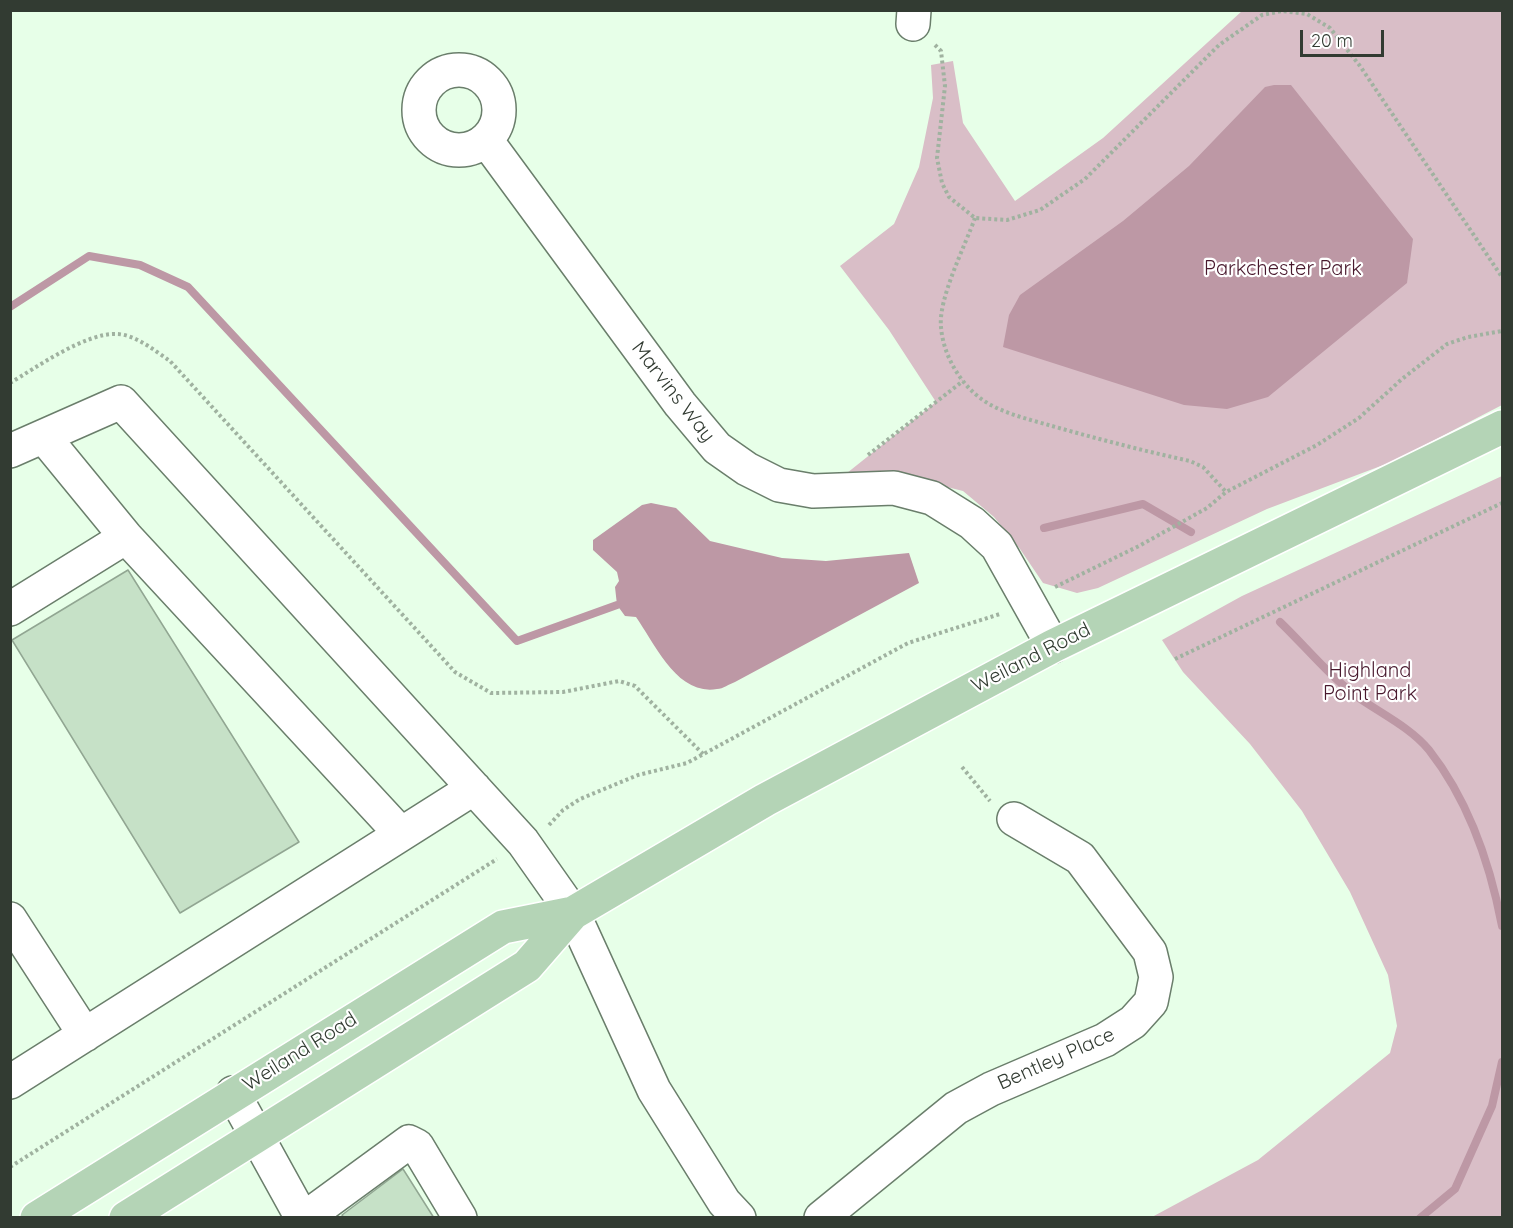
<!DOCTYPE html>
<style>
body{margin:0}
#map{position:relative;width:1513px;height:1228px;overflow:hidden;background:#e7ffe8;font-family:Quicksand,sans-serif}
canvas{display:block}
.frame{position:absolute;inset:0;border:12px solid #323b32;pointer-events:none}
.scale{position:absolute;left:1300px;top:30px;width:84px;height:27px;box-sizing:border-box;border:3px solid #323b32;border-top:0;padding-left:8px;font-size:18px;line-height:21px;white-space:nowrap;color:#323b32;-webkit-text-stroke:4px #fff;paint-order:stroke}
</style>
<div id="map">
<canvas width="1513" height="1228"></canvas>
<div class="frame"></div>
<div class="scale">20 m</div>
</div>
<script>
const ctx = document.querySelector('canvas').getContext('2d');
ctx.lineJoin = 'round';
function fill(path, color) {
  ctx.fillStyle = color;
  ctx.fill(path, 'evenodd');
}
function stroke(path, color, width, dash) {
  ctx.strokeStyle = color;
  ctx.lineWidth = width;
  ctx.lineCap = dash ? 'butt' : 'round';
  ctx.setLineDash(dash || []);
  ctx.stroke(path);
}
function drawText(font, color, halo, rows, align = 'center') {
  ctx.font = font + ' Quicksand,sans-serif';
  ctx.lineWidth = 4.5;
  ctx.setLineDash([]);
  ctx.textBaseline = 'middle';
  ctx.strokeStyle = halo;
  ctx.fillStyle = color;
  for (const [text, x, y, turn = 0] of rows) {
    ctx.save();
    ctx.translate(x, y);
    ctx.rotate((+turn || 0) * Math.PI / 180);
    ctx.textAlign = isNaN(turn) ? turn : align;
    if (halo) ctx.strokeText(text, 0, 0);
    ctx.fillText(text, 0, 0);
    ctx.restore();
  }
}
fill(new Path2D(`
 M1242,11H1502V405L1394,461L1267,509L1098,588L1077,593L1043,583L1020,549L994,517L963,491L899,475L847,473L936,402L889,330L840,266L894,224L919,167L933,98L931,65L953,61L963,123L1015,201L1103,138Z
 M1502,476V1217H1152L1258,1160L1390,1053L1397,1026L1388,975L1350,892L1302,811L1250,744L1183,672L1162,640L1242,596Z`), '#d9bec7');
fill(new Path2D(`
 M1274,85H1291L1413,239L1407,283L1268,397L1227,409L1184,405L1003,347L1009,315L1020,295L1123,221L1189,166L1265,87Z
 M651,503L676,508L710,541L782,558L826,561L909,553L919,583L735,682C729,684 723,689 717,689C677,696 655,644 636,617L625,616L617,605L615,587L619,581L617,572L593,550V540L642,505Z`), '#bd98a5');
stroke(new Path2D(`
 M10,307L89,256L140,265L188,287L517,641L617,605
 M1044,528L1143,504L1191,532
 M1280,622C1306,647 1330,677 1359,698C1382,714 1411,728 1429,750C1469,801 1490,863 1502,926
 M1420,1218L1455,1189L1492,1106L1502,1062`), '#bd98a5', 8);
const building = new Path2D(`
 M128,570L299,842L180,913L12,640Z
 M403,1169L434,1218H344L342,1215Z`);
fill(building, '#c6e1c7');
stroke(building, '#91a692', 1.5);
const minor = new Path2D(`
 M913,24L914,10
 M419 110a40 40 0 1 1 80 0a40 40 0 1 1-80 0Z
 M486,140L680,404L717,448L747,469L779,485L813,491L894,488L932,498L972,523L997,546L1053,646
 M44,437L126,537L401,834
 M10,451L121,402L523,842L573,913L654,1090L724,1202L739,1218
 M10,609L126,537
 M10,919L85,1035
 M10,1082L474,788
 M233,1093L302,1218
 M305,1218L409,1142L417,1146L460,1218
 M821,1218L956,1108L991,1089L1105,1040L1133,1022L1151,1002L1156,977L1150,952L1080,858L1014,819`);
const major = new Path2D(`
 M37,1218L503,927L573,913
 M126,1218L527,966L573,913L765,800L1053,646L1502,427`);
stroke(minor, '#6a7e6b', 36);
stroke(major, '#fff', 36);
stroke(new Path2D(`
 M935,45L941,51L945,86L937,158L942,183L949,197L975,218L1007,220L1040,210L1085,179L1219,45L1262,15L1282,11L1307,14L1330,28L1360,66L1502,277
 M975,218C965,246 938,299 941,327C943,354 959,382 980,398C1000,413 1028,419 1052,426C1098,439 1144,451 1190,461L1203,467L1226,492
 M10,383C37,367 85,333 116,334C135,334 155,351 170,361L455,672L491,693L563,692L619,681L635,686L703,754
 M868,455L963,381
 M1055,587L1139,546L1207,508L1226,492L1317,445L1359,418L1402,379L1447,344L1468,337L1502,331
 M1175,659L1502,503
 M962,767L990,801
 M549,825L563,810L580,799L638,775L687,763L908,643L1000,614
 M10,1167L497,859`), '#a0b2a0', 4, [3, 3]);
stroke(minor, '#fff', 33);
stroke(major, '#b4d4b6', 33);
drawText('20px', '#48182d', '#fff', [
 ["Parkchester Park",1283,269],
 ["Highland",1370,671],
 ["Point Park",1370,694]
]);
drawText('20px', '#323b32', '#fff', [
 ["Marvins Way",673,392,52],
 ["Weiland Road",1031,658,-27],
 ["Weiland Road",300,1052,-32],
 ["Bentley Place",1056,1059,-24]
]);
</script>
